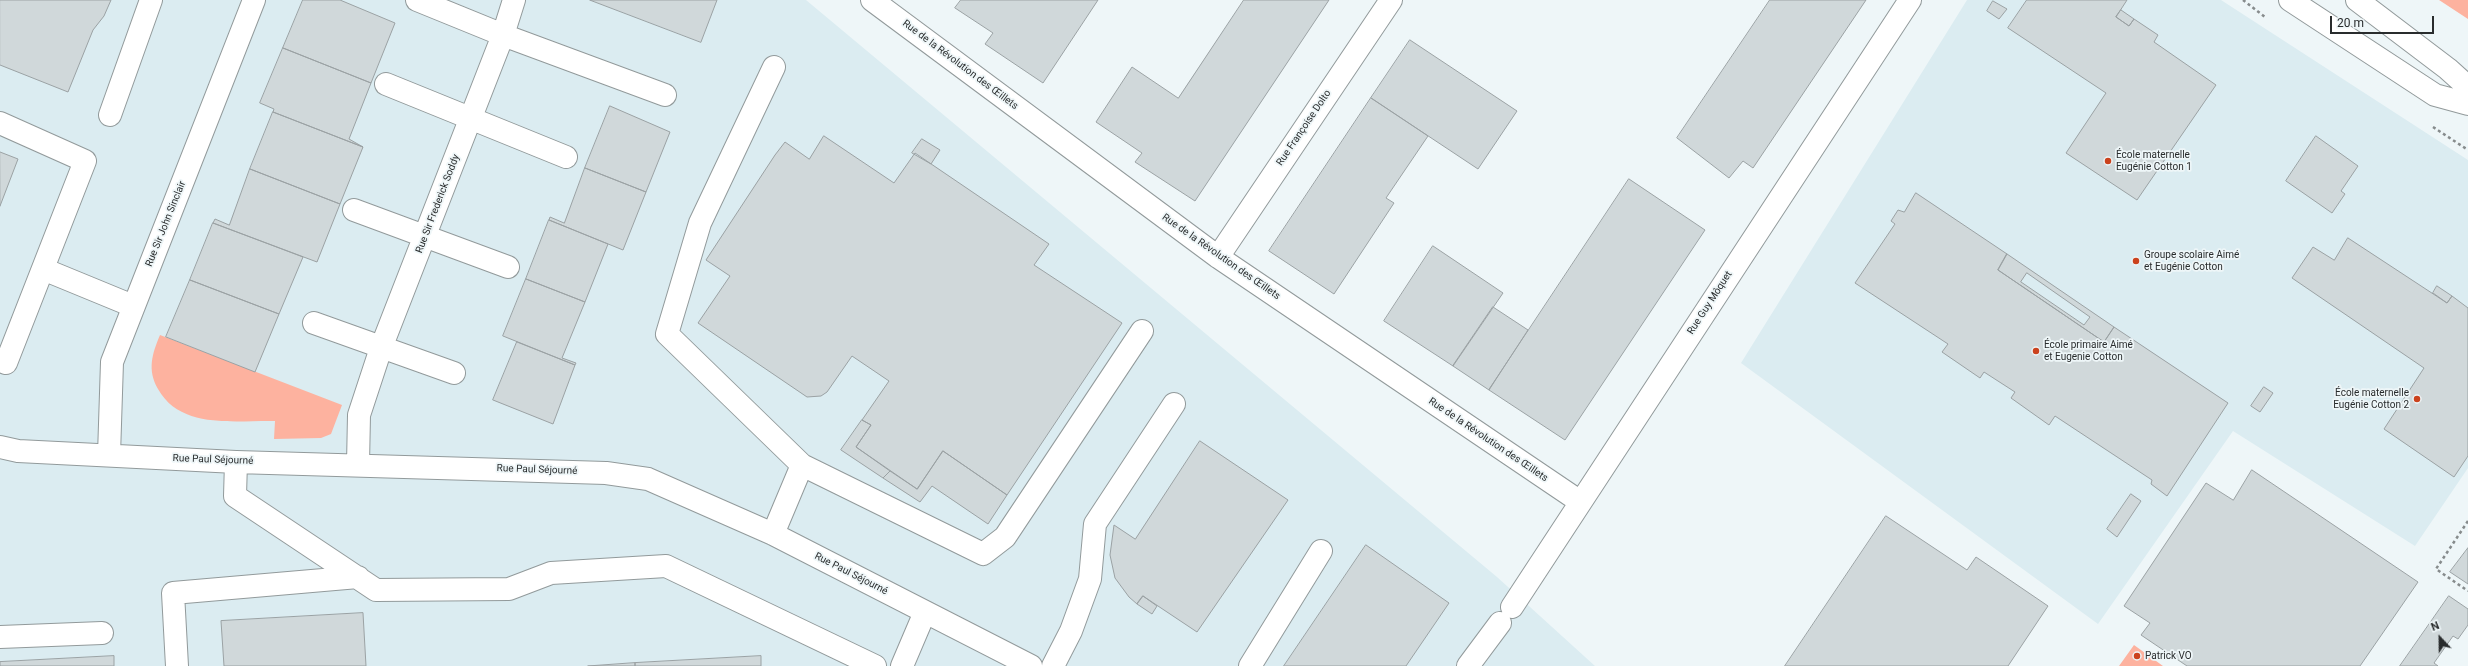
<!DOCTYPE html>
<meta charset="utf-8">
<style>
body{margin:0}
#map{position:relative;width:2468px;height:666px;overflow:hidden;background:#eef6f8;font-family:Roboto,sans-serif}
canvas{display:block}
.north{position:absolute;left:2420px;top:618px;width:40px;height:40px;-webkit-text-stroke:3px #eef6f8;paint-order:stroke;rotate:338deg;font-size:11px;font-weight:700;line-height:16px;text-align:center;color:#292c2d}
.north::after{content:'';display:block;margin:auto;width:14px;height:18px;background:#292c2d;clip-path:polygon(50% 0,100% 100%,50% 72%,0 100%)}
.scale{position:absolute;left:2330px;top:16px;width:104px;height:18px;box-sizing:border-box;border:2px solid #292c2d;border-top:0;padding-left:5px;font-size:12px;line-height:14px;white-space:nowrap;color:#292c2d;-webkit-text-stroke:3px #eef6f8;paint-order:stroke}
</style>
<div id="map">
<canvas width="2468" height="666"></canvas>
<div class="north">N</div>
<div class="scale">20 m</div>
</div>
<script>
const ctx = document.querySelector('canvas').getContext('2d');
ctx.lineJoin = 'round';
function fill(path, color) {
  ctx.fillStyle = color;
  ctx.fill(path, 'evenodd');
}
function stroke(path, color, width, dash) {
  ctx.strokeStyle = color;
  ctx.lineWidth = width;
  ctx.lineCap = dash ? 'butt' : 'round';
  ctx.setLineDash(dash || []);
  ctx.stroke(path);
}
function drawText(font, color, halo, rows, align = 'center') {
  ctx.font = font + ' Roboto,sans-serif';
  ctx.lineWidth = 3.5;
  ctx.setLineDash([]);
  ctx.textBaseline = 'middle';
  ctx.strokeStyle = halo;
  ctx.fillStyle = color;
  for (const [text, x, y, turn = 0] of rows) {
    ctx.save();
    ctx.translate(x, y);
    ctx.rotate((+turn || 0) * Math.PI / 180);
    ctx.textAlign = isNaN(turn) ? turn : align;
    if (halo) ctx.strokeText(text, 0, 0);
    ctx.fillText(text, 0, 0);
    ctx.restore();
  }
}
fill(new Path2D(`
 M0,0H806L1497,577L1595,666H0Z
 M1967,0H2221L2468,160V468L2415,546L2233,431L2098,624L1741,363Z`), '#dbecf1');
fill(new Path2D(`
 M2439,0H2468V19Z
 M160,335L342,405L331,434L321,438L274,439L275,421C235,420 181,430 158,389C147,370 152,354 160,335Z
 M2134,645L2163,666H2119Z`), '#fdb29f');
const building = new Path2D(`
 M0,0H111L104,16L93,30L68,92L0,65Z
 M303,0H340L395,23L371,83L283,48Z
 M590,0H717L701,42Z
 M961,0H1098L1043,83L985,44L993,33L955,8Z
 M1244,0H1329L1195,201L1135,162L1142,153L1096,122L1132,67L1178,98Z
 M1770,0H1866L1753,168L1743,161L1729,178L1677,138Z
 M2027,0H2127L2116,17L2129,26L2134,19L2158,35L2154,42L2216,85L2137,200L2066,153L2106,93L2008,28Z
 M1993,1L2007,9L1999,19L1987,11Z
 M2121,10L2134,19L2129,26L2116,17Z
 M1410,40L1517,111L1478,169L1371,98Z
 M283,48L371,83L349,139L363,147L273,112L274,109L260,103Z
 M1371,98L1428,136L1386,198L1394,203L1334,294L1269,251Z
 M610,106L670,132L646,192L585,168Z
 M273,112L363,147L340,204L250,169Z
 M824,136L894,183L915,153L1049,244L1034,265L1122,323L1007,495L943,451L917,489L856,447L871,425L862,420L889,381L852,356L827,392L821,396L807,397L698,323L730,276L706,260L775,155L785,142L809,159Z
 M2316,136L2358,166L2341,191L2345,194L2332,213L2286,181Z
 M922,139L940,150L931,164L912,153Z
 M0,152L18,159L0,206Z
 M585,168L646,192L623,250L549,220L550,217L564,223Z
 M250,169L340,204L317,262L213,223L215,219L229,225Z
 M1629,179L1705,230L1565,440L1489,390Z
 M1916,193L2007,254L1998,270L2104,342L2114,327L2228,403L2167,496L2151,484L2152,480L2055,416L2049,425L2011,398L2015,392L1984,372L1980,378L1942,352L1948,344L1855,283L1895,224L1891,221L1898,210L1904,212Z
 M549,220L608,244L585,302L526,279Z
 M213,223L303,257L279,314L190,280Z
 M2348,238L2447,303L2452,296L2468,308V456L2454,477L2384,429L2424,368L2292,278L2313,247L2334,260Z
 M1433,246L1503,293L1453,366L1384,321Z
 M2007,254L2114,327L2104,342L1998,270ZM2027,273L2090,317L2084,325L2021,282Z
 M526,279L585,302L562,358L576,363L575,365L503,336Z
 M190,280L279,314L255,372L166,337Z
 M2437,286L2452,296L2447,303L2433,293Z
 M1493,307L1528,330L1489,390L1453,366Z
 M517,342L575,365L553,424L493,400Z
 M2264,387L2273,393L2260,412L2251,406Z
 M862,420L871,425L856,447L890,471L883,478L841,450Z
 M1200,441L1288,500L1197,632L1143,596L1137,604L1129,597L1115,578L1110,555L1114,525L1135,539Z
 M943,451L1007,495L988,524L932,486L920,502L883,478L890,471L917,489Z
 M2252,470L2418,582L2360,666H2187L2141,635L2150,623L2124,606L2206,483L2233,500Z
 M2131,494L2141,501L2117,537L2107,529Z
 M1886,516L1967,570L1976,557L2048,606L2008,666H1785Z
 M1366,545L1449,603L1406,666H1284Z
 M2468,548V584L2450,572Z
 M1143,596L1157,606L1152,614L1137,604Z
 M2449,596L2468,609V625L2458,639L2453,636L2434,663L2438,666H2400Z
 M363,613L366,666H224L221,621Z
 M114,656V666H0V662Z
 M761,656V666H635V663Z
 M635,663V666H588Z`);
fill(building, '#d0d8da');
stroke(building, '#9ba2a4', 1);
const minor = new Path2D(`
 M514,0L503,35L665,95
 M872,0L1218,257L1579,501
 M2290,0L2435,95L2468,104
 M2357,0L2448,69L2468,87
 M774,67L700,223L667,334L802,465L983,554L1005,537L1142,331
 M386,84L566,157
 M110,115L151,0
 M0,123L85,161L6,363L0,361
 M354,210L508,267
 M1218,257L1391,0
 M43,269L133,306
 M314,323L454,373
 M0,447L18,451L236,462L606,473L648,479L773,534L1031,666
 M109,455L112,362L254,0
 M236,462L235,496L376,590L509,589L551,573L666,566L875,666
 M358,464L359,415L381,348L503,35L417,0
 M773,534L802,465
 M1512,607L1910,0
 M0,637L102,633
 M177,666L173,593L358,577
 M902,666L925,612
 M1053,666L1071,631L1090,579L1095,524L1174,404
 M1250,666L1321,551
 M1468,666L1500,623`);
stroke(minor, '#929a9b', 24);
stroke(new Path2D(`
 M2243,0L2265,17
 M2433,127L2468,150
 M2468,521L2436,569L2468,591`), '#868b8c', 2.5, [3, 3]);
stroke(minor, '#fff', 22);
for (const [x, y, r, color] of [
 [2108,161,4,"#cb421d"],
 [2136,261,4,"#cb421d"],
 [2036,351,4,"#cb421d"],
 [2417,399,4,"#cb421d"],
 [2137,656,4,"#cb421d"]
]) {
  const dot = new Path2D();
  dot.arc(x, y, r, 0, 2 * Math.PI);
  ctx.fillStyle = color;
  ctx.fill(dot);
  stroke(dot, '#eef6f8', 1.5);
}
drawText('10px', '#292c2d', '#eef6f8', [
 ["Rue de la Révolution des Œillets",960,65,37],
 ["Rue Françoise Dolto",1304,128,-56],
 ["Rue Sir Frederick Soddy",438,204,-69],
 ["Rue Sir John Sinclair",166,224,-68],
 ["Rue de la Révolution des Œillets",1221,257,35],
 ["Rue Guy Môquet",1710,303,-57],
 ["Rue de la Révolution des Œillets",1488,440,34],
 ["Rue Paul Séjourné",213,460,2],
 ["Rue Paul Séjourné",537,470,2],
 ["Rue Paul Séjourné",851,574,27]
]);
drawText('10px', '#292c2d', '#eef6f8', [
 ["École maternelle",2116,155],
 ["Eugénie Cotton 1",2116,167],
 ["Groupe scolaire Aimé",2144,255],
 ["et Eugénie Cotton",2144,267],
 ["École primaire Aimé",2044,345],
 ["et Eugenie Cotton",2044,357],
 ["École maternelle",2409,393,"right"],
 ["Eugénie Cotton 2",2409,405,"right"],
 ["Patrick VO",2145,656]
], 'left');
</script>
